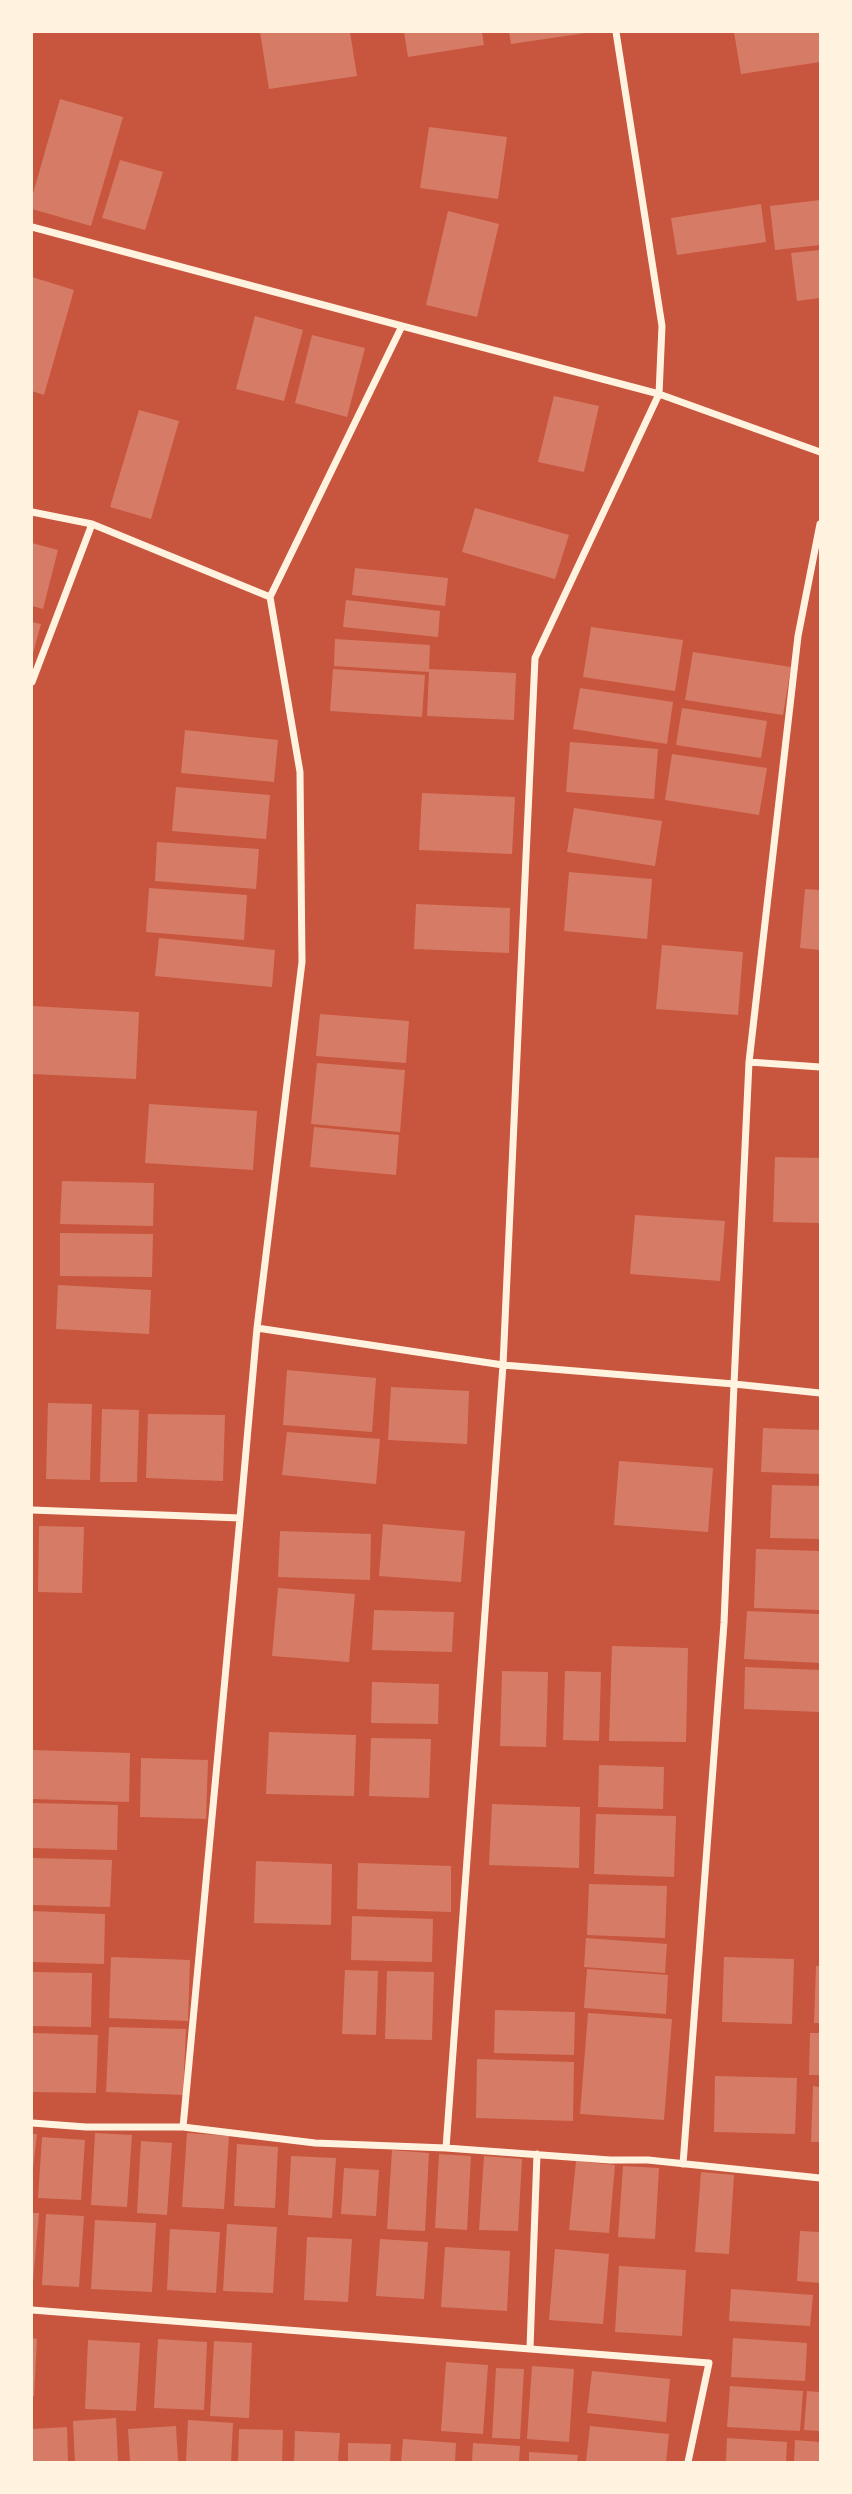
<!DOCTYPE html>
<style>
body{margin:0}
#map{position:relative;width:852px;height:2494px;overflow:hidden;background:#c8553d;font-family:"Noto Serif",serif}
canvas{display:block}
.frame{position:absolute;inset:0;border:33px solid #fff3e0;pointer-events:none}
</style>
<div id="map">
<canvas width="852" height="2494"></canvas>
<div class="frame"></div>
</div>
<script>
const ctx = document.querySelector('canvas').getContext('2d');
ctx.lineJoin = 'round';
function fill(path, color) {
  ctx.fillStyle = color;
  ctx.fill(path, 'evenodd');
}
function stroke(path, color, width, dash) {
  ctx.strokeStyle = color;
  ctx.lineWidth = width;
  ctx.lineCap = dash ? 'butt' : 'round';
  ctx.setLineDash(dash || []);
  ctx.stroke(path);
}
fill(new Path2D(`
 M260,32H350L357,76L269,89Z
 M404,32H482L484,45L408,57Z
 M509,32H586V33L511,44Z
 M734,32H820V62L741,74Z
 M60,99L123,117L91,226L32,209V197Z
 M429,127L507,137L498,199L420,188Z
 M120,160L163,172L145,230L102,218Z
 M820,200V245L775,250L770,206Z
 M761,204L766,242L677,255L671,218Z
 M448,211L499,224L477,317L426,305Z
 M820,250V298L797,301L791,253Z
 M32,277L74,290L44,395L32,391Z
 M255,316L303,330L284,401L236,389Z
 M312,335L365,348L347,417L295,403Z
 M554,396L599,406L584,472L538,462Z
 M139,410L179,421L151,519L110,507Z
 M475,508L569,535L555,579L462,552Z
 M32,543L58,550L43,609L32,606Z
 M355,568L448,578L445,606L352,595Z
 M346,600L440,611L438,637L343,627Z
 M32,622L41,624L32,657Z
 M591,627L683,640L675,691L583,677Z
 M335,639L430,645L429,669L516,673L514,720L427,716L429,672L334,666Z
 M693,652L791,667L783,715L685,700Z
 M333,669L425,675L422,717L330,711Z
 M580,688L673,702L667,744L573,729Z
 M682,708L767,721L761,758L676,745Z
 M185,730L278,740L274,782L181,773Z
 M570,742L658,749L654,799L566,792Z
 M672,754L767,768L759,815L665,800Z
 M176,787L270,795L266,839L172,831Z
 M422,793L515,797L512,854L419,850Z
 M574,808L662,821L655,866L567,852Z
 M157,842L259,849L256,889L155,881Z
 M569,872L652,879L647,939L564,931Z
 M149,888L247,895L244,940L146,932Z
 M805,889L820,890V950L800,948Z
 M416,904L510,908L509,953L414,949Z
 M159,938L275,950L272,987L155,976Z
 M662,945L743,952L738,1015L656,1009Z
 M32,1006L139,1012L136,1079L32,1074Z
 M320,1014L409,1021L406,1063L316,1056Z
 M317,1063L405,1070L400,1132L311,1124Z
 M149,1104L257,1111L253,1170L145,1163Z
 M314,1127L399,1135L396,1175L310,1167Z
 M775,1157L820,1158V1223L773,1222Z
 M62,1181L154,1183L153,1226L60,1224Z
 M635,1215L725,1221L720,1281L630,1274Z
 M60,1233L153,1234L152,1277L60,1276Z
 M58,1285L151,1290L149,1334L56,1329Z
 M287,1370L376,1378L372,1432L283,1425Z
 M391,1387L469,1391L467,1444L388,1440Z
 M48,1403L92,1404L90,1480L46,1479Z
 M102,1409L139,1410L137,1482H100Z
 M148,1414L225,1415L223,1481L146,1478Z
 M763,1428L820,1430V1474L761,1472Z
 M287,1432L380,1439L376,1484L282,1475Z
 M619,1461L713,1468L708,1532L614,1525Z
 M772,1485L820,1486V1539L770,1538Z
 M383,1524L465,1531L461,1582L379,1576Z
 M39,1526L84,1527L82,1593L38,1592Z
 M280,1531L371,1534L370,1580L278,1577Z
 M756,1549L820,1551V1610L754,1608Z
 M278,1588L355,1594L349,1662L272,1656Z
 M374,1610L454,1612L452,1652L372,1650Z
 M747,1611L820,1614V1663L744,1659Z
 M612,1646L688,1648L686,1742L609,1741Z
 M745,1667L820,1670V1712L744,1709Z
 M502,1671L548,1672L546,1747L500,1746Z
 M565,1671L601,1672L599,1741L563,1740Z
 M372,1682L439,1684L438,1724L371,1723Z
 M269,1732L356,1735L354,1796L266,1794Z
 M371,1738L431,1739L429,1798L369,1796Z
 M32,1750L130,1753L129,1802L32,1799Z
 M141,1758L208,1760L206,1819L140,1817Z
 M599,1765L664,1767L663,1809L598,1807Z
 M32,1803L118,1805L117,1850L32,1848Z
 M492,1804L580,1807L579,1868L489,1865Z
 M596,1814L676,1816L674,1877L594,1874Z
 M32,1858L112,1860L110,1907L32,1905Z
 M256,1861L332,1864L331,1925L254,1923Z
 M358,1863L451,1866V1912L357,1909Z
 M589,1884L667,1886L665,1938L587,1935Z
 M32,1911L105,1914L104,1964L32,1962Z
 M352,1916L433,1919L432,1962L351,1960Z
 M586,1938L667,1944L665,1973L584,1967Z
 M111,1957L190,1960L188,2021L109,2018Z
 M724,1957L794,1959L792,2024L722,2022Z
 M816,1966H820V2023H814Z
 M587,1969L668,1975L666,2014L584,2008Z
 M345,1970L378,1971L376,2035L342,2034Z
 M387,1971L434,1972L432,2040L385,2039Z
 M32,1972L92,1973L91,2027L32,2026Z
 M495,2010L575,2012L574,2055L494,2053Z
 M588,2013L672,2019L664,2120L580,2114Z
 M109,2027L186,2029L183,2095L106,2092Z
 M32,2033L98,2035L96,2093L32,2092Z
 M810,2033H820V2075H809Z
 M477,2059L574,2062L573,2121L476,2118Z
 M715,2076L797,2078L795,2134L714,2132Z
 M813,2086L820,2087V2142H811Z
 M95,2133L132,2135L127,2207L91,2205Z
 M187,2133L229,2136L224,2209L182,2207Z
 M32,2134H37L33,2168H32Z
 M42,2137L85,2140L81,2200L38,2198Z
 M141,2141L172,2143L167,2215L137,2213Z
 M237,2144L278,2147L275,2208L234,2206Z
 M392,2150L429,2153L425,2231L387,2229Z
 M439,2154L471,2156L467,2230L435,2228Z
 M291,2156L336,2158L332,2218L288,2215Z
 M484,2156L522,2159L518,2231L479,2230Z
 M576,2161L615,2165L609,2233L569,2230Z
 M623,2166L659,2168L655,2239L618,2237Z
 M344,2168L379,2170L376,2216L341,2214Z
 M701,2172L734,2175L729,2254L695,2252Z
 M32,2213H39L33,2281H32Z
 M46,2214L84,2216L79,2287L42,2285Z
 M95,2220L156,2223L152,2292L91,2289Z
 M227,2224L277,2227L273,2293L223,2291Z
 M170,2229L220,2232L216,2293L167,2290Z
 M800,2231L820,2232V2283L797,2281Z
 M307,2237L352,2239L348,2302L304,2300Z
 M380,2239L428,2242L424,2299L376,2296Z
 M445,2247L510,2251L507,2311L441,2307Z
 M555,2249L609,2254L603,2324L549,2320Z
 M619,2266L686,2270L682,2336L615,2332Z
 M731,2289L813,2295L810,2326L729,2321Z
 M32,2338L37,2339L34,2396H32Z
 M733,2338L807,2343L805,2381L731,2377Z
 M158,2339L207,2342L204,2410L154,2408Z
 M88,2340L140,2343L136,2411L85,2409Z
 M214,2341L252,2343L249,2418L210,2416Z
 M446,2362L488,2365L483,2434L441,2431Z
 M532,2366L574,2369L569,2442L527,2439Z
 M496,2368L524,2369L520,2439L492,2438Z
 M592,2371L670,2379L666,2422L587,2413Z
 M730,2386L803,2391L800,2431L727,2427Z
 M807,2391L820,2392V2431L804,2430Z
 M116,2418L118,2462H75L73,2421Z
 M188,2420L233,2423L231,2462H186Z
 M176,2426L178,2462H130L128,2429Z
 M590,2426L669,2434L666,2462H586Z
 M67,2427L68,2462H32V2429Z
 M239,2429L283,2430L282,2462H238Z
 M295,2431L340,2433L338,2462H294Z
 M727,2438L787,2442L786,2462H726Z
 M403,2439L456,2443L455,2462H401Z
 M795,2440L820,2442V2462H794Z
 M348,2443L391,2444L390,2462H348Z
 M473,2443L520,2446L519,2462H472Z
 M529,2452L578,2455L577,2462H529Z`), '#d67c66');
stroke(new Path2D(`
 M32,227L402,326L270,597L300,772L302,962L257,1328L240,1518L32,1510
 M402,326L659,394L820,452
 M32,512L92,524L270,597
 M820,524L798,636L749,1062L734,1384L820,1393
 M32,682L92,524
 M749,1062L820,1067
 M257,1328L503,1365L734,1384L724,1623L683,2164
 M32,2123L86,2127H183L315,2143L446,2148L610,2160H648L820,2178
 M183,2127L240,1518
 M446,2148L503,1365L535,658L659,394L662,326L616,32
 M32,2310L709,2363L688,2462
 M530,2348L537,2154`), '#fff3e0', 7);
</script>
